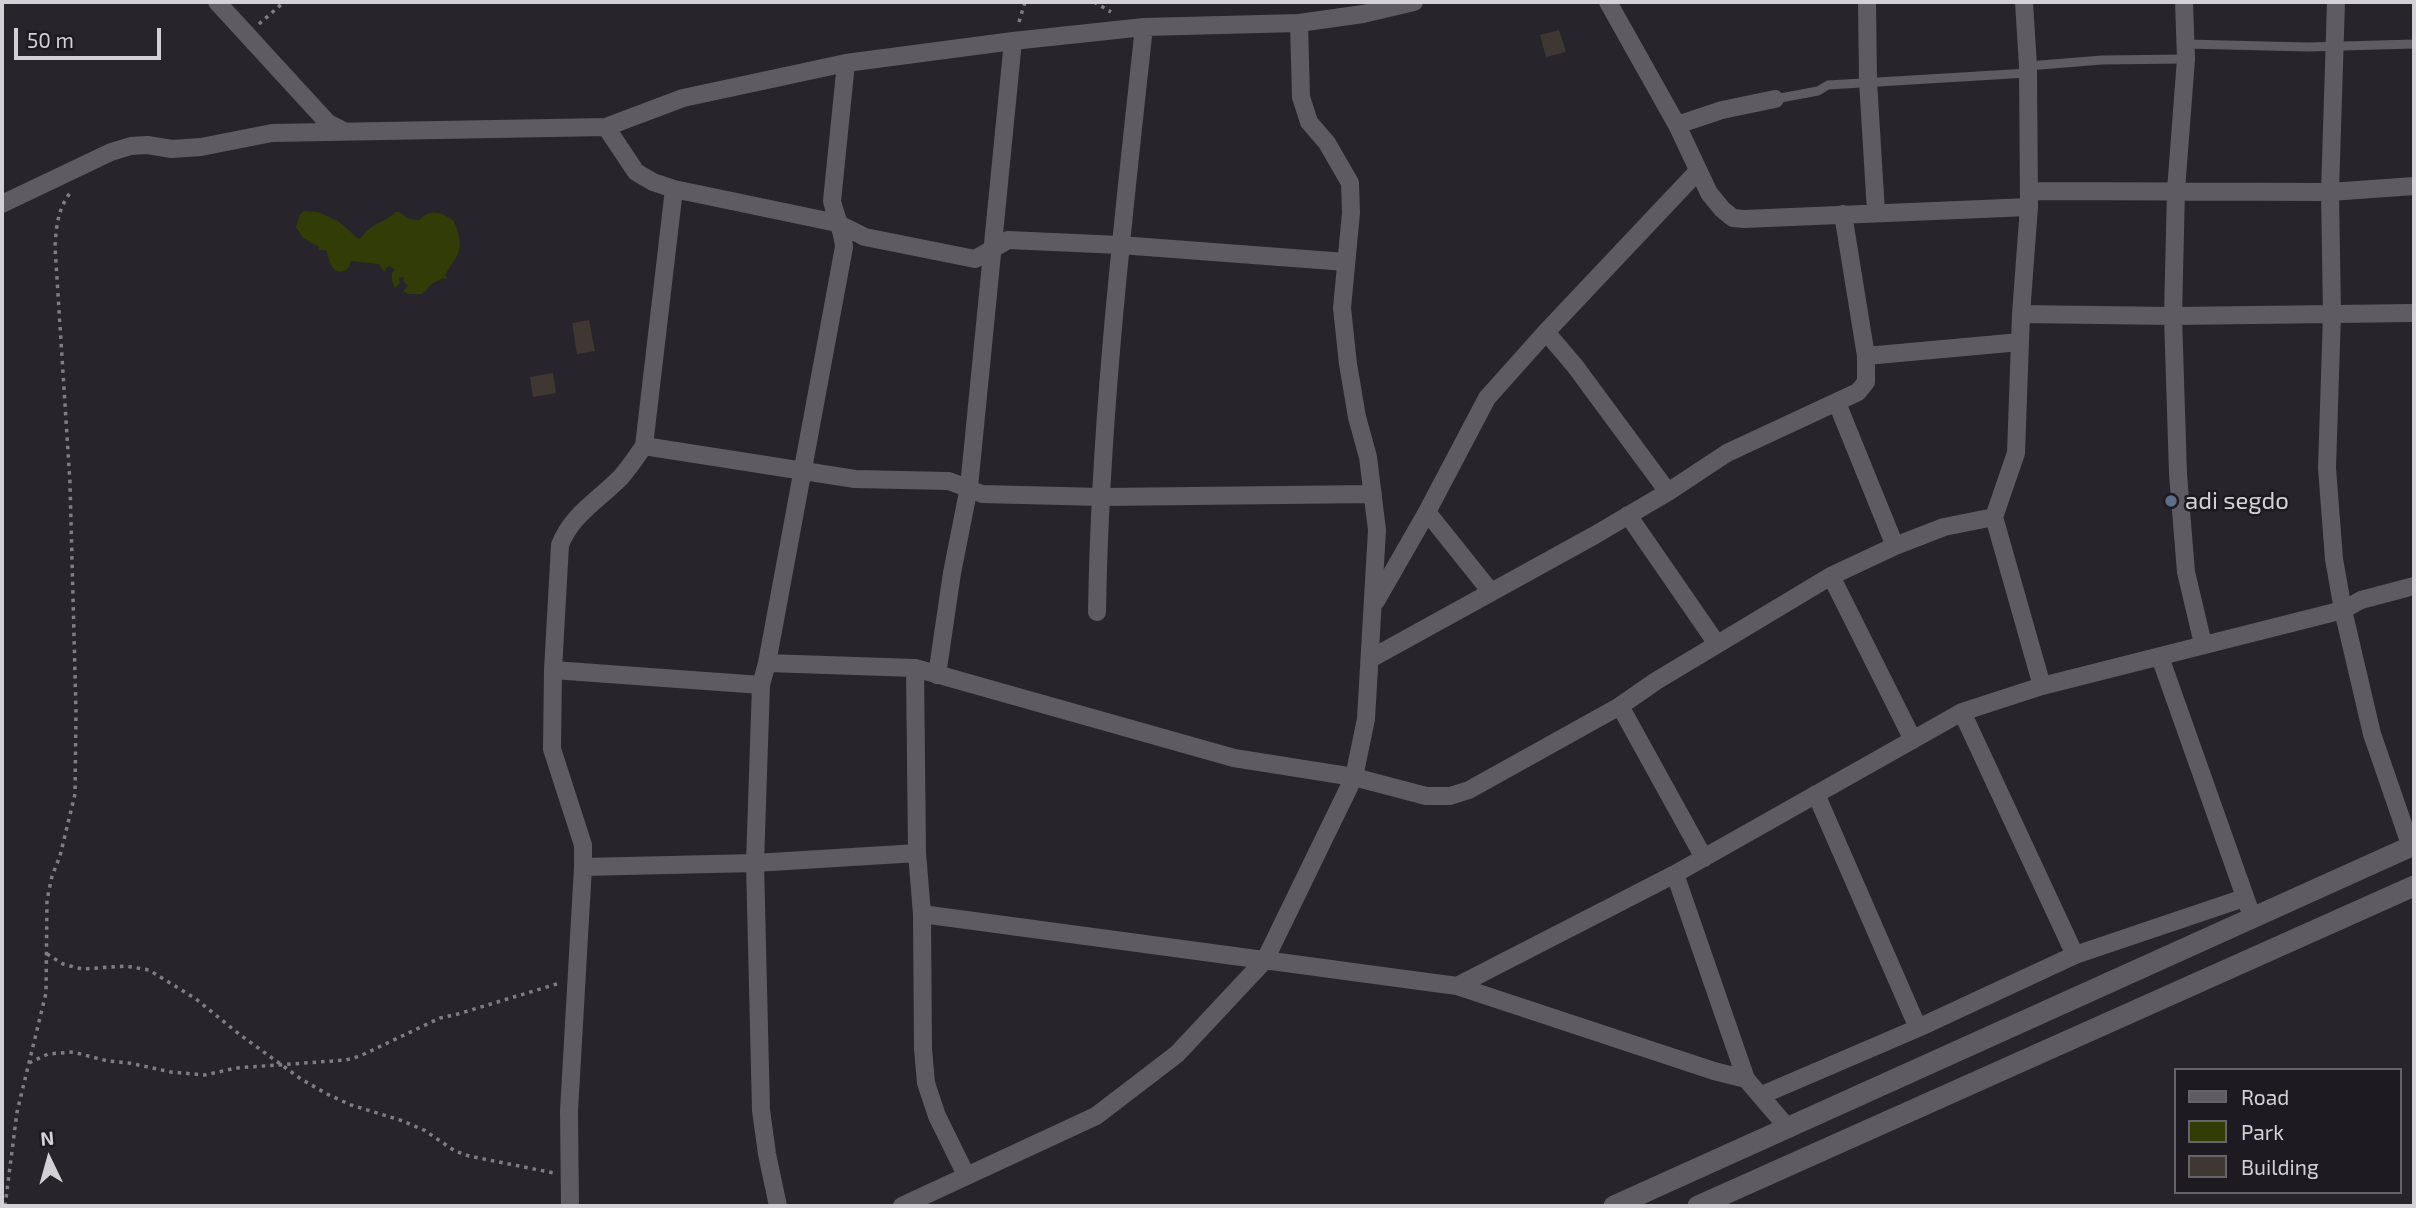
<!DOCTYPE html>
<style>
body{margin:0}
#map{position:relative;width:2416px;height:1208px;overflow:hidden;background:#27242b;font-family:"Exo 2",sans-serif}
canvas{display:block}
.frame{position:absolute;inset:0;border:4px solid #d3d1d5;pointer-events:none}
.legend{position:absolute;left:2174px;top:1068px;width:228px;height:126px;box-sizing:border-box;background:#1e1a21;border:2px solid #666369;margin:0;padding:9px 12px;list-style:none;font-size:21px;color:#d3d1d5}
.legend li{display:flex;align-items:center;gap:14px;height:35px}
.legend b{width:35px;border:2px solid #666369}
.north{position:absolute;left:14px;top:1124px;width:70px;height:70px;-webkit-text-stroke:5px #1e1a21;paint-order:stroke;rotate:355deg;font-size:19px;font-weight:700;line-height:28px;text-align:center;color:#d3d1d5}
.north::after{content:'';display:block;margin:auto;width:24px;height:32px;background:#d3d1d5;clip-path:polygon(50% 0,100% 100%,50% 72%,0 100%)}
.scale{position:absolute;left:14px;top:28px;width:147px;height:32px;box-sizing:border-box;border:4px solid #d3d1d5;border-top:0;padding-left:9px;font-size:21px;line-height:24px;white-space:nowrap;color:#d3d1d5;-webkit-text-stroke:5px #1e1a21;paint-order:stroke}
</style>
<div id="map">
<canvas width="2416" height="1208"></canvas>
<div class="frame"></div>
<ul class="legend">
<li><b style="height:9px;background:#5f5b63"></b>Road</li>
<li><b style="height:19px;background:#313c06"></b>Park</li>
<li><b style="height:19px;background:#3f3832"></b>Building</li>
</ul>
<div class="north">N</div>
<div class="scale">50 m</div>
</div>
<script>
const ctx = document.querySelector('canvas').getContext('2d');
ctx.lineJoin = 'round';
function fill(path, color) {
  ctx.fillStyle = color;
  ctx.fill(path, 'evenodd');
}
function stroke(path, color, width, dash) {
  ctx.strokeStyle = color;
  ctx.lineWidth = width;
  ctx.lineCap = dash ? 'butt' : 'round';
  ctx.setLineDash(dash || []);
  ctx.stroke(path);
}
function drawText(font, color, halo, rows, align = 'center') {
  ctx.font = font + ' "Exo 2",sans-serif';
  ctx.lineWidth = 5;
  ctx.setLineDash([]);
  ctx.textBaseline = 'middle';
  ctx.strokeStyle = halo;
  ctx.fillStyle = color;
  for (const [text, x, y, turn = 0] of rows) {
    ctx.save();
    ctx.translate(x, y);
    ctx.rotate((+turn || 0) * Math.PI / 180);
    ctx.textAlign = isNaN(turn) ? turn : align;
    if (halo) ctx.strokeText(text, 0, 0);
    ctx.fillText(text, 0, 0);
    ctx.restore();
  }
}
fill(new Path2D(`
 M304,211L318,212L338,221L359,239C362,238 364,234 366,232C374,223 388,220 396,212H399L409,219L419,220C431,208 441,212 454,221C465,250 460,251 445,275L447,279L443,278L432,284L422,294H409L403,291L408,286L403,281L404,277L399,278L400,283L395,288L392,281V273L395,270L390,266L387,267L384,272L379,264L351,261C349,266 350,268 344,271C331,275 329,258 326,250H319V247L303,238L296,227L300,214Z`), '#313c06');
fill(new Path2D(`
 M1559,30L1566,52L1546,57L1540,35Z
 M589,320L595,351L577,354L572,323Z
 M553,373L556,393L533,397L530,377Z`), '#3f3832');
stroke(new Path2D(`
 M1094,2L1111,12
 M1019,22L1025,2
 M259,24L284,2
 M47,954L63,964L82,969L126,966L149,970L196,999L239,1034L301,1079L327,1094L351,1105L400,1120L424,1130L455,1151L469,1156L554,1173
 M29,1063L48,1054L73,1052L108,1061L129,1063L171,1072L205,1075L236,1068L346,1060L360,1056L440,1018L458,1014L560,983
 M5,1206L17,1112L46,993L47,900L52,876L60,856L75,794L76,712L70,483L55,247C56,227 58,209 70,193`), '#807d83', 3.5, [3.5, 5]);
stroke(new Path2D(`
 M2186,44L2308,47L2414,44
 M2028,66L2102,60L2186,59
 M1775,99L1818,91L1828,85L2028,73`), '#5f5b63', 9);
stroke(new Path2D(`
 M217,2L328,123L342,130
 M1608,2L1677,125L1709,193L1722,209L1733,218L1744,219L2029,207
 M1867,2L1868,81L1876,212
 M2024,2L2028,66L2029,207L2021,314L2016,453L1994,517L2042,686
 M2184,2L2186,59L2176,190L2173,316L2178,474L2186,572L2203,644
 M2336,2L2330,192L2332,314L2327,468L2334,559L2343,610L2372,734L2411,847
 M1677,125L1722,110L1775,99
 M606,127L636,172L653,182L674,189L837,223L865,237L975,259L1008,240L1120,245L1346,262
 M2029,191L2330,192L2414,186
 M2,204L111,152L131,146L147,145L172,149L201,147L272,133L606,127L683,98L846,63L1013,41L1144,27L1299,23L1363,14L1414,2
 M2021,314L2173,316L2414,313
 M1546,332L1698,171
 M1866,356L2020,342
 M1837,403L1895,546
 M644,446L855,479L949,481L982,494L1102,497L1373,494
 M1427,512L1491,592
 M1628,515L1717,644
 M1831,576L1913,740
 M1376,601L1427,512L1487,398L1546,332L1575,366L1668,492
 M1097,612C1100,417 1123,221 1144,27
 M2160,657L2249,908
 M1370,659L1595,535L1668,492L1727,453L1858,392L1866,382V356L1843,214
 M767,663L915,668L1234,758L1354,777L1426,796H1450L1469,790L1620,706L1656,681L1831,576L1895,546L1944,527L1994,517
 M915,668L917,853L922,914L923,1049L926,1083L937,1116L966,1175
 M553,670L761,685
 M937,675L952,573L969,487L1013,41
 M1620,706L1704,858
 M1962,712L2075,955
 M1816,794L1918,1028
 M583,867L755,863L917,853
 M1675,874L1746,1079
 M922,914L1457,986
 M1762,1095L1918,1028L2075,955L2244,898
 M1788,1128L1746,1079L1714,1071L1457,986L1675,874L1962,712L2042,686L2343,610L2361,600L2414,586
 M570,1206L569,1111L583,867V845L552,749L553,670L560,545C572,514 599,500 621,477C630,467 637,456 644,446L674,189
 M778,1206L767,1154L761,1110L755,863L761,685L767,663L844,247C843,231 836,218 832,201L846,63
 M902,1206L1096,1116L1177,1054L1265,960L1354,777L1366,719L1377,530L1368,457L1357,417L1348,364L1342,308L1351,213L1350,183L1327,143L1309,122L1301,97L1299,23`), '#5f5b63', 18);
stroke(new Path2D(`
 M1614,1206L2414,845
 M1698,1206L2414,886`), '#5f5b63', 21);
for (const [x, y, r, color] of [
 [2171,501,7,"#5c6f8a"]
]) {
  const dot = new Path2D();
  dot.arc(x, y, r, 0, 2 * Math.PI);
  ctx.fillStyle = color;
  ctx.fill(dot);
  stroke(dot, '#1e1a21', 2.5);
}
drawText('24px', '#d3d1d5', '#1e1a21', [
 ["adi segdo",2185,501]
], 'left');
</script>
